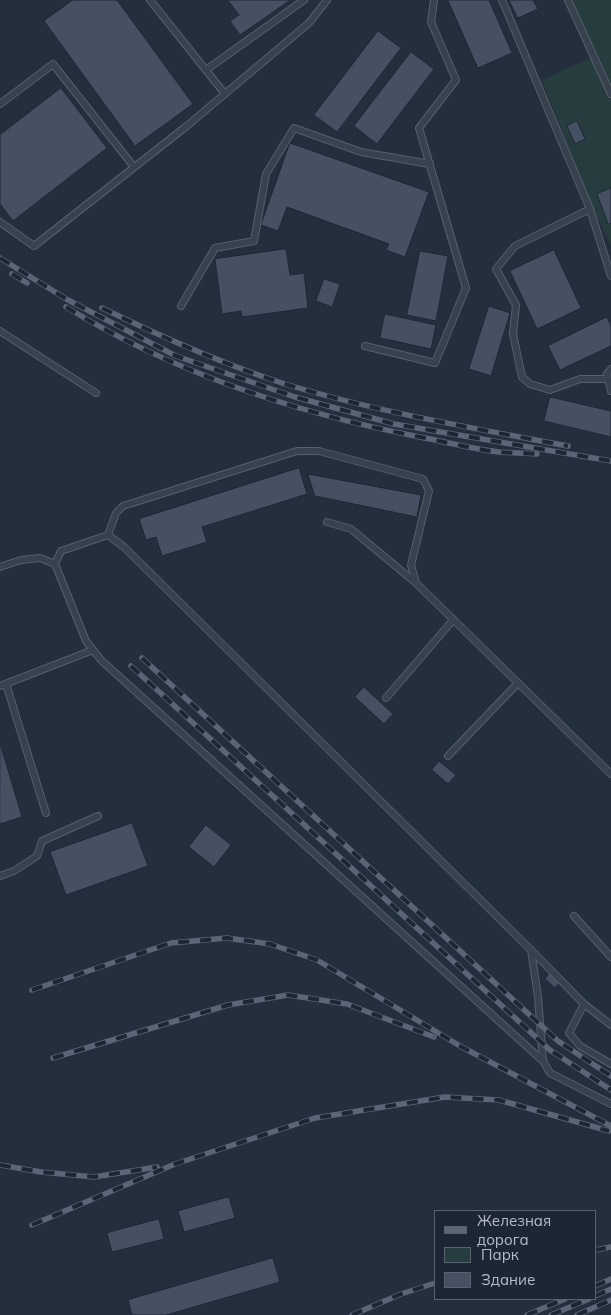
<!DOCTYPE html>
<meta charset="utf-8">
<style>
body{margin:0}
#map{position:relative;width:611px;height:1315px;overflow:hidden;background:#242f3e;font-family:Mulish,sans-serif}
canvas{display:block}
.legend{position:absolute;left:434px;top:1210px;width:162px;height:90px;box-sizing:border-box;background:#1d2633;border:1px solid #59626f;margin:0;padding:6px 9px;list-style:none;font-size:15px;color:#b4bcc9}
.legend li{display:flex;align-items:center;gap:10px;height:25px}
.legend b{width:25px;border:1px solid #59626f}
</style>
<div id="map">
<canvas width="611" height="1315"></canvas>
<ul class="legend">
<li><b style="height:6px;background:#5a6575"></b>Железная дорога</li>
<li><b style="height:14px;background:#263c3f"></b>Парк</li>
<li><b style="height:14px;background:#455162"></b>Здание</li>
</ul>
</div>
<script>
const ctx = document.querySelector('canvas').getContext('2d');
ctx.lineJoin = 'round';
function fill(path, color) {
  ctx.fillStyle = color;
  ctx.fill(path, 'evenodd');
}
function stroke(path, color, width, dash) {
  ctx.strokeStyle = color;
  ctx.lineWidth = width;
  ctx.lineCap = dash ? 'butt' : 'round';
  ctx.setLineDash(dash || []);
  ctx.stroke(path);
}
fill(new Path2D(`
 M568,0H611V246L584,188L542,80L590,58Z`), '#263c3f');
const building = new Path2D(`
 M73,0H117L193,104L135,146L44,21Z
 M228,0H289V1L240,35L230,21L239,15Z
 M448,0H489L512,53L478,68Z
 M509,0H533L538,9L518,18Z
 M378,31L401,48L337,132L314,115Z
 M411,52L434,69L377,144L354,126Z
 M61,88L107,148L13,221L0,204V135Z
 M577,121L585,139L575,144L567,126Z
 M290,143L429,192L405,257L386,250L389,244L287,207L278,231L261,225Z
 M611,188V223L608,224L597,194Z
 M286,249L290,275L304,273L308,308L242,317L241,311L222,314L215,259Z
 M554,250L581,308L537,329L510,271Z
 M420,251L448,256L436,321L407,315Z
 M324,279L340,284L332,307L316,301Z
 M489,306L510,313L491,376L469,369Z
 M385,314L436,325L431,349L380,338Z
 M607,317L611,326V346L560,370L548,346Z
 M550,397L611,411V437L544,421Z
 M299,468L307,494L202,527L207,542L162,556L156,537L146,540L139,519Z
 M308,474L421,495L417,517L315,496Z
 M364,687L393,714L384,724L355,697Z
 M0,743L22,817L0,824Z
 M439,761L456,775L448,784L432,770Z
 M132,823L148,866L66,895L50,852Z
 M206,825L231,845L214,867L189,847Z
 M550,973L560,982L555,988L545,979Z
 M229,1197L235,1218L184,1232L178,1211Z
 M159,1219L164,1239L112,1252L107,1233Z
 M273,1258L280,1282L166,1315H132L128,1300Z`);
fill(building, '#455162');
stroke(building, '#1f2835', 1);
const lane = new Path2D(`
 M150,0L225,94
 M502,0L590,209L611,276
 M568,0L611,94
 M206,70L304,0
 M0,104L53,64L134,167
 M590,209L515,246L496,269L516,305L513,334L522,377L530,384L550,390L580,379H608
 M0,222L34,246L188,125L309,23L327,0
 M181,306L215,248L254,241L266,174L294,128L361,152L430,164
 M0,331L96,393
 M365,346L435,363L466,288L419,128L456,80L431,22L434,0
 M611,369L607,374L611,391
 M327,522L351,529L416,583
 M108,535L61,551L55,564L86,641L101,660L543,1061
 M108,535L116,513L123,506L297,451H319L423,479L429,491L411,565L416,583L611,774
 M108,535L124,547L531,950L584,1004L611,1025
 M0,567L21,560L40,558L55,564
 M6,684L46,813
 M0,686L93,650
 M386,698L453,620
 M448,756L518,683
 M0,876L14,871L37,856L42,841L98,816
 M574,916L611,957
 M531,950L538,997L543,1061L550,1073L611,1104
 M584,1004L569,1033L580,1046L611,1064`);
stroke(lane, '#565f6c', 8);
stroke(lane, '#38414e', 6);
const rail = new Path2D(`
 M0,258L68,300L176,356L295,397L394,424L611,461
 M12,274L27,283
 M66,307C174,373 296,413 420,437C446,442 472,449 499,452C511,453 524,453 537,454
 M102,308C162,337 222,364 285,384C377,412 473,428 568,446
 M142,658L558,1041L611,1076
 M131,666L550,1050L611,1090
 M32,990L171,943L227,938L270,944L317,960L460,1046L611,1126
 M53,1058L228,1005L288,995L347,1004L434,1037
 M0,1165L41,1172L94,1177L157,1167
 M32,1225L175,1164L315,1118L445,1097L499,1100L609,1131
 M595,1250L611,1247
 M595,1286L611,1279
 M595,1296L611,1289
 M352,1315L401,1294L435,1283
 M527,1315L565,1299
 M551,1315L589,1299
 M577,1315L611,1300`);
stroke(rail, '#5a6575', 5.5);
stroke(rail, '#1d2633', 4, [11]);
</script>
